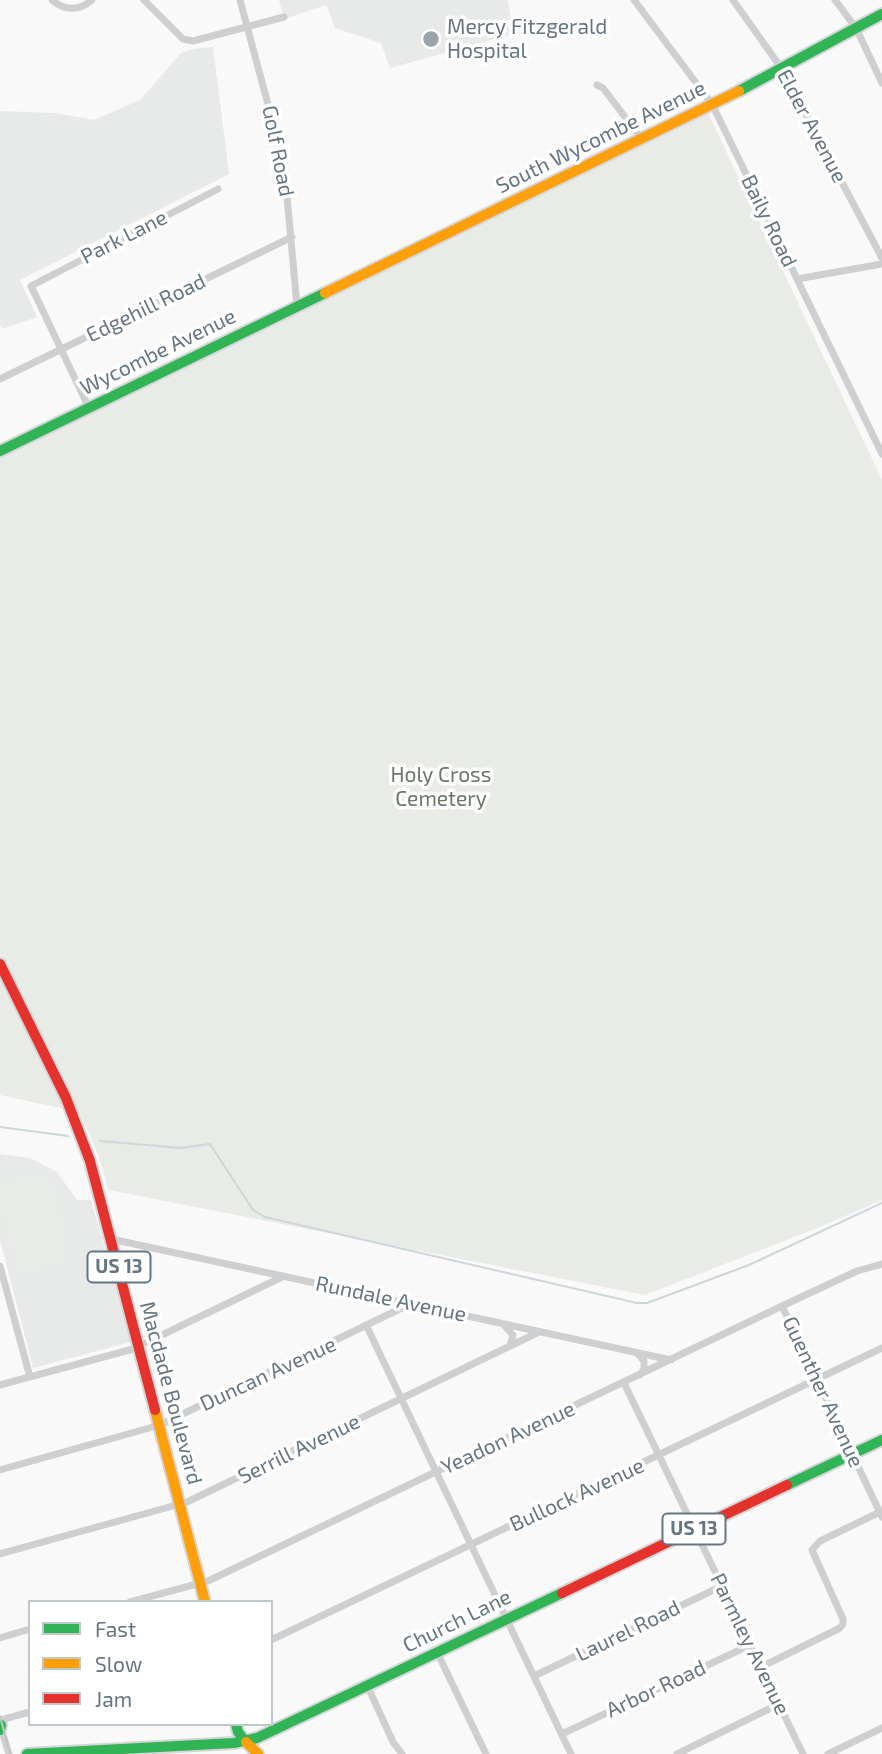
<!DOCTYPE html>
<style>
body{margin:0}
#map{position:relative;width:882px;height:1754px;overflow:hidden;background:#f9f9f9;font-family:"Exo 2",sans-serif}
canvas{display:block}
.legend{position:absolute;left:28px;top:1600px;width:245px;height:126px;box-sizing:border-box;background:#fff;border:2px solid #c1c8cd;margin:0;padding:9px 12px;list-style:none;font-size:21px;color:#657683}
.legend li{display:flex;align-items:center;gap:14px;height:35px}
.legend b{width:35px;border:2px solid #c1c8cd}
</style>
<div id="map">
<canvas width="882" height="1754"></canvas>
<ul class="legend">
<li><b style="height:9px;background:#30b455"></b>Fast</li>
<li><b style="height:9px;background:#ff9f0a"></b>Slow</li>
<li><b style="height:9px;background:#e5322d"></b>Jam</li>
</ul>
</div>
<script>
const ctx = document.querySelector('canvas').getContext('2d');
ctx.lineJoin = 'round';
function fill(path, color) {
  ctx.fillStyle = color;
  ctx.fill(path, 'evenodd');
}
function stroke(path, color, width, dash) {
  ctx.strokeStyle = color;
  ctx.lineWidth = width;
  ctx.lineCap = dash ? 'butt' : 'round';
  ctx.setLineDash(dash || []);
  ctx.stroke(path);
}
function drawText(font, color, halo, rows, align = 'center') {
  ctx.font = font + ' "Exo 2",sans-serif';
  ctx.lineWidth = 7;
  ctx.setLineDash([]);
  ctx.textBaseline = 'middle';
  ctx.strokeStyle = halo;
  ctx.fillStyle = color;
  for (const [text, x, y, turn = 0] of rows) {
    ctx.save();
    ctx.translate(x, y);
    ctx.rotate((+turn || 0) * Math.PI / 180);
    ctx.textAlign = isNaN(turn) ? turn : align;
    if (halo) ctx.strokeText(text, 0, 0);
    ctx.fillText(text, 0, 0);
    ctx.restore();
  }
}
fill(new Path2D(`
 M279,0H508L513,34L390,68L381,43L335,28L326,5L284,19Z
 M213,47L229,174L20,280L37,317L2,329L0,324V111L54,113L94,120L140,100L181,53L194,49Z
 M0,1154L30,1158L57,1172L77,1200H91L131,1342L33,1368L0,1240Z`), '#e8e9e9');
fill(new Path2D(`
 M708,113L882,480V1200L820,1227L645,1295L109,1190L98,1154L79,1112L0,1095V458Z
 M50,1170L72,1260L18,1278L0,1212V1181Z`), '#e8ebe6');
stroke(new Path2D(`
 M0,1127L68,1136
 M100,1141L181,1148L210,1144L253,1210L265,1217L637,1303H647L749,1265L882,1203`), '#ced6d9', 2);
const fast = new Path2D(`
 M739,91L882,14
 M0,451L325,293
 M787,1485L882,1440
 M236,1724L238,1732L246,1742
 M0,1730L1,1725
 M27,1754L234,1743L257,1738L562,1593`);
const slow = new Path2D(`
 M325,293L739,91
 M155,1410L205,1602
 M246,1742L258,1754`);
const jam = new Path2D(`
 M0,964L66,1098L90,1161L155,1410
 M562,1593L787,1485`);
stroke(fast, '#d5d6d7', 14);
stroke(slow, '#d5d6d7', 14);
stroke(jam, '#d5d6d7', 14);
stroke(new Path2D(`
 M52,0C65,11 79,11 92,0
 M144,0L183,39L193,41L284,17
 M240,0L284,164L297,306
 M634,0L712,104L882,454
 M733,0L782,69L882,258
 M835,0L856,28L882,83
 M597,85L603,88L641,138
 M797,279L882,264
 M0,379L292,237
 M89,408L31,286L218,189
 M111,1239L671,1360
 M0,1266L30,1377
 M782,1306L882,1517
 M503,1324L513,1335L510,1346
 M367,1327L571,1754
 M637,1353L644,1361V1369L640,1375
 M624,1383L803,1754
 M0,1385L133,1349L282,1277
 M0,1470L160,1425L410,1304
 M0,1554L187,1502L539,1332
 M130,1602L208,1581L782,1306L857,1271L882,1264
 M0,1638L30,1629
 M271,1640L882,1348
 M437,1652L486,1754
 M761,1667L840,1628L843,1624V1619L812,1550L820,1541L880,1512
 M534,1676L722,1586
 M367,1685L393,1742L402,1754
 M0,1720L30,1712
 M1,1728L9,1754
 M562,1734L750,1645
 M677,1754L779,1704
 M828,1754L882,1728`), '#cecfd0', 7);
stroke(fast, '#30b455', 10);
stroke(slow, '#ff9f0a', 10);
stroke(jam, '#e5322d', 10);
stroke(new Path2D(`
 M0,1716L10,1754`), '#c3c5c6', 2);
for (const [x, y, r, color] of [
 [431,39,9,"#99a4ac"]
]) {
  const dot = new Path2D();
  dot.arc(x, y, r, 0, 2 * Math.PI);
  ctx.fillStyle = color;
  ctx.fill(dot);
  stroke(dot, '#fff', 2.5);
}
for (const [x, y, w] of [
 [119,1267,63],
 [694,1529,63]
]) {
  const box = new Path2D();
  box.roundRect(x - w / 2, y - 15.5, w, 31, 5);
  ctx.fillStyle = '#fff';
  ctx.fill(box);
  stroke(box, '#657683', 2);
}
drawText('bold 19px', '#657683', null, [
 ["US 13",119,1267],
 ["US 13",694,1529]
]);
drawText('21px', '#657683', '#fff', [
 ["Mercy Fitzgerald",447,27],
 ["Hospital",447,51]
], 'left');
drawText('21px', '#657683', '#fff', [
 ["Elder Avenue",812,126,62],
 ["South Wycombe Avenue",601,137,-26],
 ["Golf Road",278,151,79],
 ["Baily Road",769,221,64],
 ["Park Lane",124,237,-27],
 ["Edgehill Road",146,308,-26],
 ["Wycombe Avenue",158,352,-26],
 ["Rundale Avenue",391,1299,12],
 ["Duncan Avenue",268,1374,-25],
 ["Guenther Avenue",823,1392,65],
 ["Macdade Boulevard",171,1393,75],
 ["Yeadon Avenue",508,1438,-25],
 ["Serrill Avenue",299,1449,-26],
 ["Bullock Avenue",577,1495,-25],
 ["Church Lane",457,1621,-26],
 ["Laurel Road",628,1631,-26],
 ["Parmley Avenue",750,1644,64],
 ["Arbor Road",656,1689,-25]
]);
drawText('21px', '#687a64', '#fff', [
 ["Holy Cross",441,775],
 ["Cemetery",441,799]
]);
</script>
